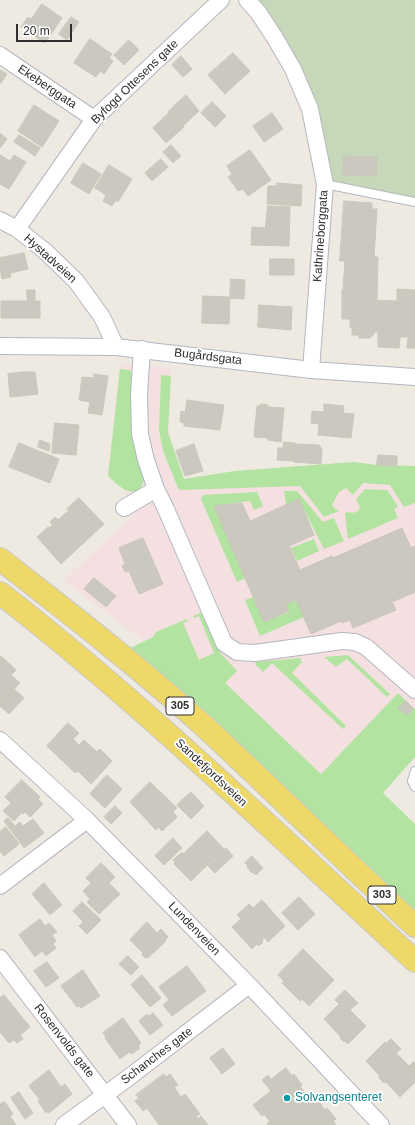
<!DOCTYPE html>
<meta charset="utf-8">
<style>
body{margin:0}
#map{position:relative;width:415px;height:1125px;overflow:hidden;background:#efeae1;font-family:Helvetica,sans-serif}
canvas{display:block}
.scale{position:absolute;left:16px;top:24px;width:56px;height:18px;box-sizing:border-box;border:2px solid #2e2e2e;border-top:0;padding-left:5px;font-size:12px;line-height:14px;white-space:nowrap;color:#2e2e2e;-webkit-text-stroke:3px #fff;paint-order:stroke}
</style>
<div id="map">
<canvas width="415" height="1125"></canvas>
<div class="scale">20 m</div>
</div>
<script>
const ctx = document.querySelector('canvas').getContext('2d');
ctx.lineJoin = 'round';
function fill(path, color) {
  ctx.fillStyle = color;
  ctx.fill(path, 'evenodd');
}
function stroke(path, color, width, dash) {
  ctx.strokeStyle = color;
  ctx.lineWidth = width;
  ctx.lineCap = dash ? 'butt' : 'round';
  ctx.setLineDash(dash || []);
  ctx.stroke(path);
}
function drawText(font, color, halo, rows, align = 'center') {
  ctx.font = font + ' Helvetica,sans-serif';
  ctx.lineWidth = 3.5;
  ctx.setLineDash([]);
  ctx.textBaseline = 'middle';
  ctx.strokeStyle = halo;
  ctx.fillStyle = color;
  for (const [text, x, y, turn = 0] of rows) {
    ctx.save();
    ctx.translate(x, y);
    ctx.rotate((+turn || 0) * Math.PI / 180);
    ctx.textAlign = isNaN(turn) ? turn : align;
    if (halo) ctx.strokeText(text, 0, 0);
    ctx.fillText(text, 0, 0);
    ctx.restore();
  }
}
fill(new Path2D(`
 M120,363L171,368L168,432L184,479L235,471L354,462L377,465L415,466V708L321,774L163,644L145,641L137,636L63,580L133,516L125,490L108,476Z`), '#f4e0e0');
fill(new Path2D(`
 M120,369L130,370C137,384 130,414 132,431C133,442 136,453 139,464C140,468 143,471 144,475C145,479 143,484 141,487C131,500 116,483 108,476Z
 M161,375L171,376L168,432L184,479L235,471L354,462L377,465L415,466V503L404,507L390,485L363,483L353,495L346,488L339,492L332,505L334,508L339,511L324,517L300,486L180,490L178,488L163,451L159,430Z
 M365,489L387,490L398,506L394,509L398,518L348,539L345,513L346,512C351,513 358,514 360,507L356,499Z
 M284,491H297L323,522L334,518L344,541L324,549L299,500L286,505Z
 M257,492L263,506L254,510L250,501L214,506L245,578L237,582L201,499L203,495Z
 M314,539L319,551L297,561L291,548Z
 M253,597L264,622L289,612L286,605L296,600L304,617L260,636L245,600Z
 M203,612L221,654L237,671L225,683L321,774L398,693L414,709L415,708V757L383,793L415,824V914L128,649L153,637L156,632L187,619L188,621L183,623L199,660L214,653L199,616L194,618L193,616Z
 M348,655L390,694L387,697L347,659L336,667L324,657Z
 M300,658L302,662L292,673L346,726L343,729L272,663L263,672L255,664L256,662Z`), '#b2e3a0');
fill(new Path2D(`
 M245,0H415V202L325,184L310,109Z`), '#c6d8b9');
const building = new Path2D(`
 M42,4L62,18L45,43L21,27L28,17L31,19Z
 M71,17L79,22L67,40L59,34Z
 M90,39L112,54L109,58L113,61L104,74L100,71L96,77L74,63Z
 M129,40L139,50L124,65L114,55Z
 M233,53L250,71L225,94L208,75Z
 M181,56L192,69L183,77L172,65Z
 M0,70L7,74L1,83H0Z
 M186,95L199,111L183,126L178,120L176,121L168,112Z
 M212,102L226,116L215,127L201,113Z
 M34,105L59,121L42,147L18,131Z
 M169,113L184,127L166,143L153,128Z
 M272,113L283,129L264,142L253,126Z
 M0,133L7,139L0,148Z
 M19,135L40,148L35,156L14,142Z
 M171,145L181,156L173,163L163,152Z
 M250,150L271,180L248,196L243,189L238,191L228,177L232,174L227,166Z
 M0,155L10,161L14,155L26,162L9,189L0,184Z
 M344,156L377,157L376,176L343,175Z
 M161,159L168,167L152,181L145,173Z
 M83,163L101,174L89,194L71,183Z
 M109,165L132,179L118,202L116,200L112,206L103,201L106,195L95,188Z
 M277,183L302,185L301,206L267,204L268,186H277Z
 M344,201L372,203V209H377L374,257H378L377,299H375V300L397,301V289L415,290V348H407L408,337H400L399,348L378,347V332H374V334L370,338H359V335H352V328L350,327V319H342V290L343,289L345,261H340Z
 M268,206L290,207L289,246L251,245L252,227L265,228Z
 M24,253L28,269L10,273L11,277L2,279L0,268V258Z
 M270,259H294V275H270Z
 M231,279L245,280L244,299L230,298Z
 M27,290H35V301H40V318H1V301H27Z
 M203,296L230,297L229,324L202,323Z
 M259,305L292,307L291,330L258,327Z
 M22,372H35L38,394L10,397L8,374Z
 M94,374L108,376L102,415L88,413L90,402L79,400L82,377L94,378Z
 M187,400L224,405L220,430L184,426V423L180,422L181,411L185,412Z
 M261,404L268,405V407L284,408L281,442L268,440V438L254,437L257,406H260Z
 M324,404L344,406L343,413L354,414L351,438L318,435L319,424L311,423L312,411L324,412Z
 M55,423L79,425L76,455L52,453Z
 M40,440L50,444L49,451L38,447Z
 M284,442L295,443L294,461L277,460L278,448H283Z
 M19,443L59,459L50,483L9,467Z
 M194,444L203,471L185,476L176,451Z
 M295,444L319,445L322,449L321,464L294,462Z
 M378,455L397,456V466L377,465Z
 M79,498L104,524L61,564L37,537L48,527L49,528L53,525L50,522L55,517L58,520L69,510L67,509Z
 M299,499L314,535L289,546L300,570L332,556L333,558L402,528L411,548L415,546V592L392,602L396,610L353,628L350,620L342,623L341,621L311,634L296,600L286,605L289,611L264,622L214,506L242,503L250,521Z
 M143,538L163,584L139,594L129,571L125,572L122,566L125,564L119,548Z
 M94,578L116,596L106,607L84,589Z
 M1,656L16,670L11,675L20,683L0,704Z
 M14,689L24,698L9,714L0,706V704Z
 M406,701L414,709L407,715L398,708Z
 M68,723L79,733L73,739L79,745L84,740L97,752L100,749L112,761L91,784L78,771L75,773L47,746Z
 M107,775L122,789L105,808L90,794Z
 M22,780L40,797L38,799L43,804L30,817L25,812L23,814L21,813L14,821L3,811L11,803L5,797Z
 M150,782L177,808L173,812L177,817L162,831L158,827L156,830L130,802Z
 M191,792L204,806L191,819L177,805Z
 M115,806L122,813L111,824L104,817Z
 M8,818L15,826L20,822L23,826L33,819L44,833L24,848L4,821Z
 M6,827L19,844L4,856L0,851V832Z
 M207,831L224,849L191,881L174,864L175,862L173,860L182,852L183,854Z
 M173,838L182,848L164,865L155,856Z
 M226,848L233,856L215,873L208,866Z
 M252,856L263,868L256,875L253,872L252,873L247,867L248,866L245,863Z
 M101,863L115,877L109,883L120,894L99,914L87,902L90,899L83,891L91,883L86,878Z
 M44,883L62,905L50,915L32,894Z
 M299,897L315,914L298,930L282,913Z
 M262,900L285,926L268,942L264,937L262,940L263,942L259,946L257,944L252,949L232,927L241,919L237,915L249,904L253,908Z
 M82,902L101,920L87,934L79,926L83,922L73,911Z
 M40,919L45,926L49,923L57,932L52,935L56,941L53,944L56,948L46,956L42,951L35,957L19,935Z
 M147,922L157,933L161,929L168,937L165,940L166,941L148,958L147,957L145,958L142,955L143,953L130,940Z
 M303,949L334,980L309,1006L302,999L300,1001L282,983L284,981L278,975Z
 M128,956L139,967L131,975L119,964Z
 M47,962L59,978L46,987L34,971Z
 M187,966L206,991L172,1016L163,1005L169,1000L159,987Z
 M83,970L100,996L81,1008L79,1006L77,1007L61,986Z
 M142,975L161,998L150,1007L131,985Z
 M345,990L358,1003L350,1010L366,1026L348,1044L345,1041L344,1042L340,1038L341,1037L324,1019L339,1004L335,1000Z
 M4,995L30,1027L20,1035L23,1039L17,1043L14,1040L9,1043L0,1032V998Z
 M153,1013L163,1025L150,1035L139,1021L147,1014L149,1016Z
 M123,1018L141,1043L138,1046L140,1048L132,1054L129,1052L120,1059L105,1038L106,1037L103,1033Z
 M391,1039L401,1049L396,1053L409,1066L413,1062L415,1063V1082L400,1097L386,1082L384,1083L379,1078L380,1076L366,1061L385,1042L386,1043Z
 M223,1048L235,1064L222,1074L210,1058Z
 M286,1068L292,1076L294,1074L302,1085L300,1087L306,1094L308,1093L316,1103L319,1102L325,1110L327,1108L336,1119L333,1121L336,1125H268L267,1124L270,1122L264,1114L262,1116L253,1105L271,1091L262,1080L268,1075L271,1079Z
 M49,1070L61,1087L65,1084L72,1094L49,1113L48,1111L46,1113L38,1101L40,1100L29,1086Z
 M164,1074L166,1077L170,1074L178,1085L174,1087L181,1097L185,1094L200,1114L196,1117L198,1119L201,1116L208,1125H159L147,1108L143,1111L135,1101L139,1098L136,1095Z
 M19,1092L33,1113L25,1119L11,1098Z
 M5,1102L13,1114L10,1116L16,1125H0V1104Z`);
fill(building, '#cbc8bf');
stroke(building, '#cac6ba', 1);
const lane = new Path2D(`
 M325,184L415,202
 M415,771L412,781L415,787`);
const street = new Path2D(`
 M247,0L258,12L275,38L293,69L310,109L325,184L311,370
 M0,55L94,119
 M0,220L17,229L45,251L76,281L102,317L116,347
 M17,229L94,119L221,0
 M0,346L116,347L311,370L415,377
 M142,349L139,394L140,434L146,460L156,489L165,507L224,643L237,652L255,653L342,641L355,642L366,647L415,690
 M124,508L156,489
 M0,740L87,820L249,985L381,1125
 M0,886L87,820
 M0,958L128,1125
 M64,1125L128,1078L249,985`);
const primary = new Path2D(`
 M0,559C69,613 139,667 204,726C275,792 344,860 415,926
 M0,593C146,707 279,836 415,961`);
stroke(lane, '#b4b6c0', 10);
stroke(street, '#b4b6c0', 18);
stroke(primary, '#c9c9c9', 24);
stroke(lane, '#fff', 8);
stroke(street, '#fff', 16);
stroke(primary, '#eed867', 22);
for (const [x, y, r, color] of [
 [287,1098,4,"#0f9aa8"]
]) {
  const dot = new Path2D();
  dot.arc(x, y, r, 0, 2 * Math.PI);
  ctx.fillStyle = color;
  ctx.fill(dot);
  stroke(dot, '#fff', 1.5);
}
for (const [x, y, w] of [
 [180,706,28],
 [382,895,28]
]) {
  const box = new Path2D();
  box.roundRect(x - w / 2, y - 9, w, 18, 3);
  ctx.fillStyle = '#fff';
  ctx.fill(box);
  stroke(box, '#2e2e2e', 1);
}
drawText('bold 11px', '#2e2e2e', null, [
 ["305",180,706],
 ["303",382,895]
]);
drawText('12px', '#2e2e2e', '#fff', [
 ["Byfogd Ottesens gate",135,82,-44],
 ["Ekeberggata",47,87,34],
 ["Kathrineborggata",321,236,-86],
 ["Hystadveien",50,259,42],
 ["Bugårdsgata",208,357,7],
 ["Sandefjordsveien",211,773,43],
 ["Lundenveien",194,929,46],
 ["Rosenvolds gate",64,1041,52],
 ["Schanches gate",157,1056,-37]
]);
drawText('12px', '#0d838f', '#fff', [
 ["Solvangsenteret",295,1098]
], 'left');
</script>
